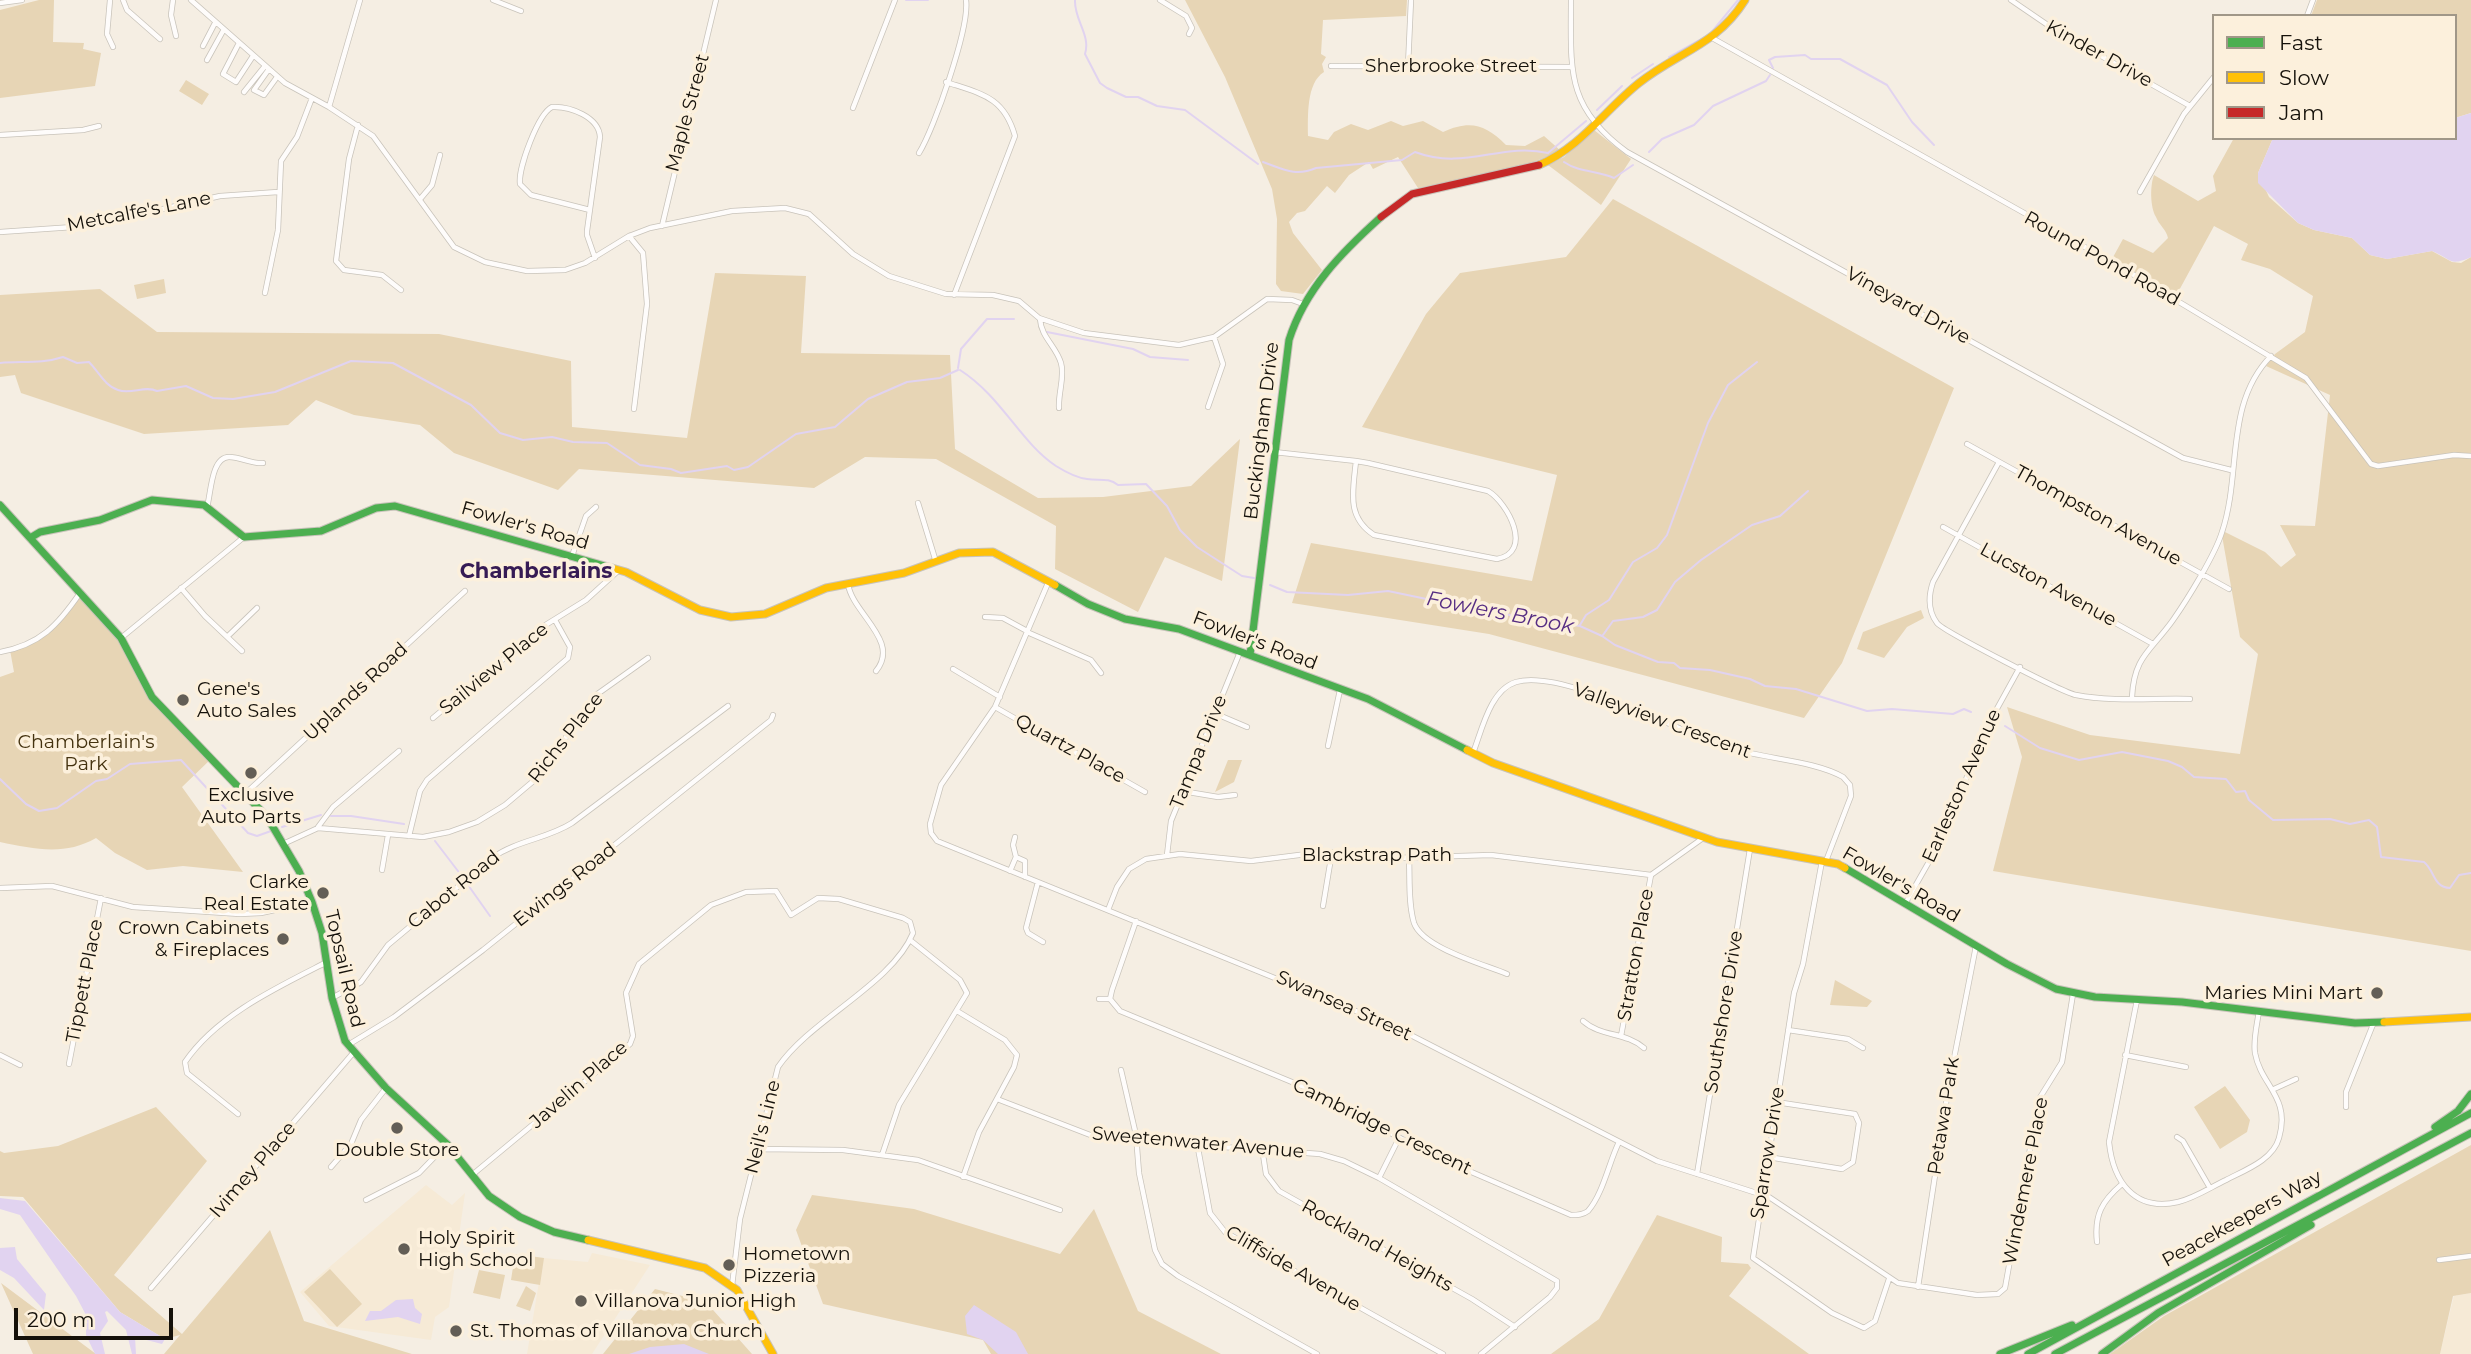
<!DOCTYPE html>
<style>
body{margin:0}
#map{position:relative;width:2471px;height:1354px;overflow:hidden;background:#f5eee3;font-family:Montserrat,sans-serif}
canvas{display:block}
.legend{position:absolute;left:2212px;top:14px;width:245px;height:126px;box-sizing:border-box;background:#fcf0dc;border:2px solid #a09788;margin:0;padding:9px 12px;list-style:none;font-size:21px;color:#15110a}
.legend li{display:flex;align-items:center;gap:14px;height:35px}
.legend b{width:35px;border:2px solid #a09788}
.scale{position:absolute;left:14px;top:1308px;width:159px;height:32px;box-sizing:border-box;border:4px solid #15110a;border-top:0;padding-left:9px;font-size:21px;line-height:24px;white-space:nowrap;color:#15110a;-webkit-text-stroke:5px #fcf0dc;paint-order:stroke}
</style>
<div id="map">
<canvas width="2471" height="1354"></canvas>
<ul class="legend">
<li><b style="height:9px;background:#4caf50"></b>Fast</li>
<li><b style="height:9px;background:#ffc107"></b>Slow</li>
<li><b style="height:9px;background:#c62828"></b>Jam</li>
</ul>
<div class="scale">200 m</div>
</div>
<script>
const ctx = document.querySelector('canvas').getContext('2d');
ctx.lineJoin = 'round';
function fill(path, color) {
  ctx.fillStyle = color;
  ctx.fill(path, 'evenodd');
}
function stroke(path, color, width, dash) {
  ctx.strokeStyle = color;
  ctx.lineWidth = width;
  ctx.lineCap = dash ? 'butt' : 'round';
  ctx.setLineDash(dash || []);
  ctx.stroke(path);
}
function drawText(font, color, halo, rows, align = 'center') {
  ctx.font = font + ' Montserrat,sans-serif';
  ctx.lineWidth = 7;
  ctx.setLineDash([]);
  ctx.textBaseline = 'middle';
  ctx.strokeStyle = halo;
  ctx.fillStyle = color;
  for (const [text, x, y, turn = 0] of rows) {
    ctx.save();
    ctx.translate(x, y);
    ctx.rotate((+turn || 0) * Math.PI / 180);
    ctx.textAlign = isNaN(turn) ? turn : align;
    if (halo) ctx.strokeText(text, 0, 0);
    ctx.fillText(text, 0, 0);
    ctx.restore();
  }
}
fill(new Path2D(`
 M426,1185L452,1205L465,1193L449,1307L435,1317L431,1340L329,1326L300,1292Z
 M592,1253L650,1265L592,1354H527L543,1258L588,1262Z
 M2471,1293V1354H2440L2454,1296Z`), '#f6ead6');
fill(new Path2D(`
 M39,0H54L53,42L84,43L83,49L101,53L95,86L0,98V10Z
 M1185,0H1407L1406,16L1323,20L1321,54L1326,57L1322,64L1324,72C1306,83 1308,117 1308,136L1328,140L1334,132L1351,124L1368,130L1391,121L1403,126L1423,121L1443,132C1470,120 1485,124 1506,145L1525,146L1544,136L1561,151L1526,165L1418,188L1398,157L1373,169L1369,162L1349,175L1335,193L1327,186L1305,211L1297,213L1289,222L1293,233L1322,270L1303,294L1281,291L1276,284L1277,219L1272,189L1225,77Z
 M2317,0H2471V113L2455,118V16H2311Z
 M186,80L209,94L202,105L179,91Z
 M1594,130L1631,159L1601,205L1548,165L1564,157Z
 M2234,138H2273L2258,173L2269,197L2298,223L2314,230L2352,238L2370,255L2387,259L2432,251L2452,262L2461,263L2471,257V951L1993,871L2022,757L2007,707L2090,735L2240,754L2258,654L2240,637L2221,530L2265,552L2281,567L2296,555L2280,525L2315,526L2330,395L2266,366L2275,354L2305,332L2313,296L2270,269L2241,260L2248,244L2214,226L2176,296L2112,259L2123,239L2153,253L2168,238C2166,229 2159,225 2156,217C2150,207 2150,185 2154,175L2198,201L2216,191L2213,176Z
 M1613,199L1954,388L1842,663L1804,718L1489,634L1292,603L1311,543L1532,581L1557,475L1362,427L1426,314L1460,273L1566,257Z
 M715,273L806,276L801,353L950,355L955,449L1038,498L1103,497L1191,486L1240,439L1222,581L1165,557L1138,612L1055,569L1056,526L936,459L865,457L814,488L579,469L558,490L454,453L420,425L354,415L316,400L288,425L144,434L21,393L15,375L0,377V295L100,289L157,332L439,334L571,361L572,427L687,438Z
 M164,279L166,293L137,299L134,285Z
 M80,593L121,638L152,697L212,758L182,787L243,872L183,866L147,870L115,853L96,838C65,856 34,849 0,842V677L14,672L10,650C44,640 60,622 80,593Z
 M1921,610L1924,618L1907,627L1884,658L1857,649L1863,632Z
 M1228,760H1242L1234,782L1215,792Z
 M1835,980L1872,1001L1867,1007L1830,1005Z
 M2225,1086L2250,1120L2247,1132L2220,1149L2194,1107Z
 M156,1107L207,1161L114,1275L182,1334L270,1230L304,1321L412,1354H164L180,1335L165,1339L120,1312L23,1197L0,1196V1151L4,1153L58,1146Z
 M2471,1145V1293L2453,1296L2440,1354H2110L2164,1316Z
 M812,1195L914,1209L1060,1254L1094,1209L1138,1311L1221,1354H991L983,1340L823,1304L796,1230Z
 M1657,1215L1722,1237L1721,1262L1748,1264L1751,1268L1729,1296L1809,1354H1551L1599,1319Z
 M515,1254L544,1258L540,1285L511,1280Z
 M330,1269L362,1304L337,1327L304,1292Z
 M479,1270L505,1275L500,1299L473,1293Z
 M1,1283L96,1354H33Z
 M526,1286L536,1293L530,1311L516,1306Z
 M655,1289L706,1302L752,1354H603Z`), '#e7d5b5');
fill(new Path2D(`
 M2471,113V257C2449,267 2452,259 2432,251L2387,259L2370,255L2352,238L2314,230L2298,223L2258,183V173L2273,138H2455V118Z
 M0,1198L25,1201L120,1312L165,1339L162,1344L135,1337L136,1354H132L126,1330L107,1311L105,1312L108,1321L100,1333L105,1354H95L86,1335V1315L76,1296L20,1215L0,1209Z
 M15,1247L17,1259L46,1294L44,1310L14,1278L0,1270V1248Z
 M413,1299L415,1308L422,1314L420,1324L398,1317L365,1321L370,1311H381L396,1300Z
 M974,1305L1016,1332L1028,1354H998L983,1340L967,1334L965,1316Z
 M684,1344L709,1354H629L650,1347Z`), '#e1d3f0');
stroke(new Path2D(`
 M906,0H928
 M1075,0C1074,20 1091,35 1085,54L1100,83L1107,88L1126,97H1138L1157,106L1185,110L1258,164
 M1669,57L1710,34L1738,0
 M1773,68L1769,60L1775,57L1805,55L1811,59H1840L1887,85L1912,122L1934,145
 M1632,78L1653,64
 M1597,110L1622,86
 M1649,152L1662,139L1694,125L1713,106L1766,81L1770,75
 M1263,162C1283,169 1295,177 1316,168L1402,160L1415,152C1465,171 1501,142 1548,153L1586,121
 M1564,162C1580,173 1596,170 1614,178L1633,165
 M1047,332L1133,349L1150,357L1188,360
 M0,363C22,361 42,364 63,357L77,363L89,362C98,371 105,386 118,390C131,395 145,385 157,391L186,386L213,398L233,399L275,392L351,361L393,363L471,405L500,433L523,440L552,437L573,442L607,443L640,465L671,469L681,473L727,466L734,470L748,467L796,434L835,427L868,399L907,382L940,378L958,370
 M958,368L961,349L987,319H1014
 M960,370C1002,397 1020,442 1056,466C1064,471 1078,478 1087,479C1099,481 1108,477 1118,485L1146,484L1167,506L1180,530L1197,547L1242,576L1254,578
 M1270,585L1287,592L1348,595L1388,591L1465,607H1491L1514,617L1580,626L1602,636L1615,645L1658,662L1674,663L1680,668L1710,670L1750,679L1765,686L1796,689L1867,711L1892,709L1953,714L1964,709L1971,712
 M1580,625L1586,615L1609,600L1633,562L1657,548L1667,535L1708,423L1728,385L1757,362
 M1603,635L1613,621L1643,617L1657,610L1675,582L1701,560L1752,525L1780,516L1808,491
 M2005,726L2040,748L2079,760L2122,752L2168,761L2182,767L2194,777L2226,779L2236,792L2245,791L2249,800L2273,820L2330,819L2350,824L2369,820L2377,827L2381,857L2424,862C2435,871 2433,887 2450,888L2459,875L2471,873
 M0,779L26,804L39,811L57,808L96,781L107,779L130,764L181,760L248,833L257,836L271,831
 M331,816H351L404,824
 M282,827L321,815
 M435,841L461,875
 M468,885L490,916`), '#e1d3f0', 2);
const street = new Path2D(`
 M110,0L107,34L113,47
 M123,0L127,10L160,39
 M173,0L171,15L176,36
 M191,0L285,83L329,107L373,136L454,247L485,262L527,271L565,270L585,263L629,236L650,228L732,211L785,208L809,214L853,254L889,276L946,294L993,295L1019,301L1039,318L1084,333L1179,345L1214,337L1267,299L1292,300L1303,304
 M493,0L521,11
 M1160,0L1186,16L1192,28L1189,34
 M1571,0C1571,69 1565,107 1627,152L2183,458L2231,470
 M2011,0L2055,30L2190,106
 M0,3L22,0
 M2307,16L2313,0
 M1714,39L2124,269L2306,378L2371,464L2378,466L2454,455L2471,456
 M239,43L223,74L236,82L253,56
 M203,46L215,23
 M207,60L223,31
 M1331,66L1571,67
 M1408,66L1411,0
 M269,69L254,90L264,95L277,77
 M946,82C982,94 1004,97 1015,136L954,295
 M244,92L265,66
 M329,107L360,0
 M853,108L895,0
 M358,125L349,159L336,261L344,270L382,275L401,290
 M0,135L83,130L99,126
 M919,153C934,129 970,27 966,0
 M2140,192L2184,114L2214,77
 M421,198L432,185L440,155
 M590,210L531,195L520,184C518,168 538,114 552,107C570,106 599,117 600,137L587,231V235L595,258
 M662,226L716,0
 M0,232L88,226L220,196L278,192
 M629,236L643,253L647,304L634,409
 M265,293L278,230L281,161L297,137L312,98
 M1040,319C1041,337 1056,346 1061,363C1065,377 1058,393 1059,408
 M1208,407L1223,364L1214,337
 M1967,444L2229,589
 M1274,452L1356,461L1368,463L1488,491C1508,503 1534,552 1497,559L1374,535C1346,517 1353,491 1356,461
 M1999,462L1933,582C1928,597 1928,611 1937,623C1943,631 2064,693 2076,695C2112,702 2153,698 2190,699
 M918,503L936,562
 M207,507C211,494 211,457 229,457C241,457 251,464 263,463
 M1943,527L2153,644
 M572,556L586,516L596,507
 M1048,583L995,707L941,785L930,824L931,833L937,841L1393,1026L1657,1161L1769,1197L1898,1283L1977,1295L1998,1294L2005,1288L2039,1099L2062,1062L2073,994
 M848,584C852,613 901,641 876,671
 M181,588L205,616L242,651
 M985,617L1003,618L1027,631
 M1027,632L1091,660L1101,673
 M228,636L257,608
 M121,638L244,537
 M0,652C40,645 58,625 80,593
 M953,669L1000,697
 M2132,697C2134,656 2151,651 2173,620C2187,600 2215,555 2222,532C2242,473 2224,404 2271,356
 M995,707L1145,792
 M1214,713L1247,727
 M433,718L539,629L586,600L619,570
 M1328,746L1340,690
 M1473,753C1482,730 1490,690 1516,682C1564,668 1683,735 1734,749C1767,759 1815,761 1843,777L1850,785L1851,796L1826,861
 M1182,791L1218,797L1235,795
 M246,793L465,591
 M318,827L333,807L399,751
 M409,836L420,791L427,780L568,658L570,647L555,620
 M283,844L318,828L423,837L449,832L477,822L505,805L537,778L596,695L648,658
 M1167,855L1171,821L1240,652
 M1016,857L1025,861V877
 M1409,858C1410,878 1408,903 1414,923C1423,948 1483,964 1507,974
 M1822,861L1803,964L1794,993L1753,1258L1832,1313L1864,1328L1875,1321L1889,1279
 M382,870L388,835
 M1010,871L1016,857L1013,845L1015,837
 M1038,882L1026,928L1028,933L1043,942
 M0,888L52,886L133,907L240,914L261,913L312,902
 M1905,904L1947,830L1983,734L2020,667
 M1323,906L1332,852
 M1108,910L1117,887L1129,869L1146,859L1180,854L1251,861L1323,852L1393,858L1491,855L1651,875L1703,838
 M1136,921L1112,990L1110,999L1120,1011L1304,1087L1432,1155L1571,1215C1577,1215 1583,1215 1588,1211C1603,1194 1609,1162 1619,1142
 M332,998L361,982L388,945L492,858C517,840 547,839 572,823L728,706
 M1099,999H1110
 M2137,1000L2109,1142C2113,1181 2134,1212 2178,1202C2195,1198 2211,1187 2226,1180C2245,1170 2273,1160 2279,1138C2291,1097 2261,1086 2255,1053C2253,1040 2257,1025 2259,1011
 M957,1011L1005,1040L1017,1055L1014,1067L979,1132L963,1177
 M1583,1021C1601,1037 1626,1032 1644,1048
 M1788,1030L1848,1039L1863,1048
 M1621,1036L1651,875
 M348,1045L394,1017L483,950L771,720L773,715
 M0,1055L20,1065
 M2125,1055L2186,1067
 M69,1064L101,898
 M1121,1070L1136,1135L1139,1173L1155,1250L1162,1264L1178,1276L1317,1354
 M2274,1089L2296,1079
 M997,1099L1098,1138L1320,1154L1344,1161L1379,1178L1557,1281V1288L1550,1297L1481,1354
 M2346,1107V1092L2374,1022
 M238,1114L187,1073L185,1062C217,1015 278,987 327,962
 M2177,1137L2183,1141L2210,1188
 M1197,1143L1210,1213L1225,1232L1443,1354
 M1262,1148L1266,1174L1279,1191L1472,1299L1515,1327
 M758,1149L843,1150L918,1160L1060,1210
 M882,1155L899,1105L967,993L960,980L910,940
 M1768,1157L1842,1169L1853,1162L1859,1123L1855,1114L1776,1102
 M331,1167L351,1144L361,1120L386,1088
 M1697,1174L1750,849
 M472,1175L630,1044L633,1036L626,993L639,964L711,905L746,892L776,891L791,915L818,898L839,899L903,918L910,922L913,933C892,984 811,1019 778,1067L740,1219L732,1286
 M1379,1178L1399,1138
 M366,1200L419,1173L447,1144
 M2097,1242C2094,1215 2102,1201 2122,1184
 M2439,1260L2471,1256
 M1918,1287L1949,1084L1976,946
 M151,1288L354,1052`);
const fast = new Path2D(`
 M0,505L121,638L152,697L267,817L299,871L312,902L322,933L332,998L345,1041L386,1088L447,1144L489,1196L520,1217L554,1232L588,1240
 M30,538L40,532L100,520L152,500L204,505L244,537L321,531L376,508L395,506L612,568
 M1055,585L1088,604L1125,619L1179,629L1368,699L1467,750
 M1250,655L1289,340C1305,289 1342,252 1381,217
 M1845,868L2007,964L2056,989L2095,997L2182,1002L2355,1023L2384,1022
 M2435,1127L2458,1111L2471,1094
 M2000,1354L2072,1325
 M2028,1354L2471,1113
 M2055,1354L2471,1133
 M2102,1354L2158,1313L2311,1225`);
const slow = new Path2D(`
 M1539,165C1581,147 1605,110 1639,83C1678,52 1717,45 1745,0
 M612,568L626,572L700,610L731,617L765,614L826,588L904,573L959,553L993,552L1055,585
 M1467,750L1493,763L1717,842L1838,864L1845,868
 M2384,1022L2471,1017
 M588,1240L705,1268L737,1290L773,1354`);
const jam = new Path2D(`
 M1381,217L1412,194L1539,165`);
stroke(street, '#c8c3ba', 6);
stroke(fast, '#c8c3ba', 9);
stroke(slow, '#c8c3ba', 9);
stroke(jam, '#c8c3ba', 9);
stroke(street, '#fefcfb', 4.5);
stroke(fast, '#4caf50', 7);
stroke(slow, '#ffc107', 7);
stroke(jam, '#c62828', 7);
for (const [x, y, r, color] of [
 [183,700,7,"#635e56"],
 [251,773,7,"#635e56"],
 [323,893,7,"#635e56"],
 [283,939,7,"#635e56"],
 [2377,993,7,"#635e56"],
 [397,1128,7,"#635e56"],
 [404,1249,7,"#635e56"],
 [729,1265,7,"#635e56"],
 [581,1301,7,"#635e56"],
 [456,1331,7,"#635e56"]
]) {
  const dot = new Path2D();
  dot.arc(x, y, r, 0, 2 * Math.PI);
  ctx.fillStyle = color;
  ctx.fill(dot);
  stroke(dot, '#fcf0dc', 2.5);
}
drawText('19px', '#15110a', '#fcf0dc', [
 ["Kinder Drive",2099,54,29],
 ["Sherbrooke Street",1451,66],
 ["Maple Street",688,113,-75],
 ["Metcalfe's Lane",139,212,-11],
 ["Round Pond Road",2102,259,29],
 ["Vineyard Drive",1908,306,29],
 ["Buckingham Drive",1262,431,-83],
 ["Thompston Avenue",2098,516,29],
 ["Fowler's Road",525,526,16],
 ["Lucston Avenue",2048,585,29],
 ["Fowler's Road",1255,641,21],
 ["Sailview Place",494,669,-39],
 ["Uplands Road",356,692,-43],
 ["Valleyview Crescent",1662,721,20],
 ["Richs Place",566,738,-52],
 ["Quartz Place",1070,749,29],
 ["Tampa Drive",1199,752,-68],
 ["Earleston Avenue",1962,786,-66],
 ["Blackstrap Path",1377,855],
 ["Ewings Road",565,885,-38],
 ["Fowler's Road",1901,885,30],
 ["Cabot Road",454,890,-39],
 ["Stratton Place",1636,955,-80],
 ["Topsail Road",344,969,77],
 ["Tippett Place",85,981,-79],
 ["Swansea Street",1344,1006,24],
 ["Southshore Drive",1724,1012,-81],
 ["Javelin Place",579,1085,-41],
 ["Petawa Park",1944,1116,-81],
 ["Neil's Line",763,1127,-76],
 ["Cambridge Crescent",1382,1127,26],
 ["Sweetenwater Avenue",1198,1143,5],
 ["Sparrow Drive",1768,1153,-81],
 ["Ivimey Place",253,1170,-49],
 ["Windemere Place",2026,1181,-79],
 ["Peacekeepers Way",2242,1219,-29],
 ["Rockland Heights",1377,1246,29],
 ["Cliffside Avenue",1293,1269,30]
]);
drawText('19px', '#15110a', '#fcf0dc', [
 ["Gene's",197,689],
 ["Auto Sales",197,711],
 ["Exclusive",251,795,"center"],
 ["Auto Parts",251,817,"center"],
 ["Clarke",309,882,"right"],
 ["Real Estate",309,904,"right"],
 ["Crown Cabinets",269,928,"right"],
 ["& Fireplaces",269,950,"right"],
 ["Maries Mini Mart",2363,993,"right"],
 ["Double Store",397,1150,"center"],
 ["Holy Spirit",418,1238],
 ["High School",418,1260],
 ["Hometown",743,1254],
 ["Pizzeria",743,1276],
 ["Villanova Junior High",595,1301],
 ["St. Thomas of Villanova Church",470,1331]
], 'left');
drawText('19px', '#44320f', '#fcf0dc', [
 ["Chamberlain's",86,742],
 ["Park",86,764]
]);
drawText('bold 21px', '#361b54', '#fcf0dc', [
 ["Chamberlains",536,572]
]);
drawText('italic 21px', '#562d83', '#fcf0dc', [
 ["Fowlers Brook",1500,613,11]
]);
</script>
